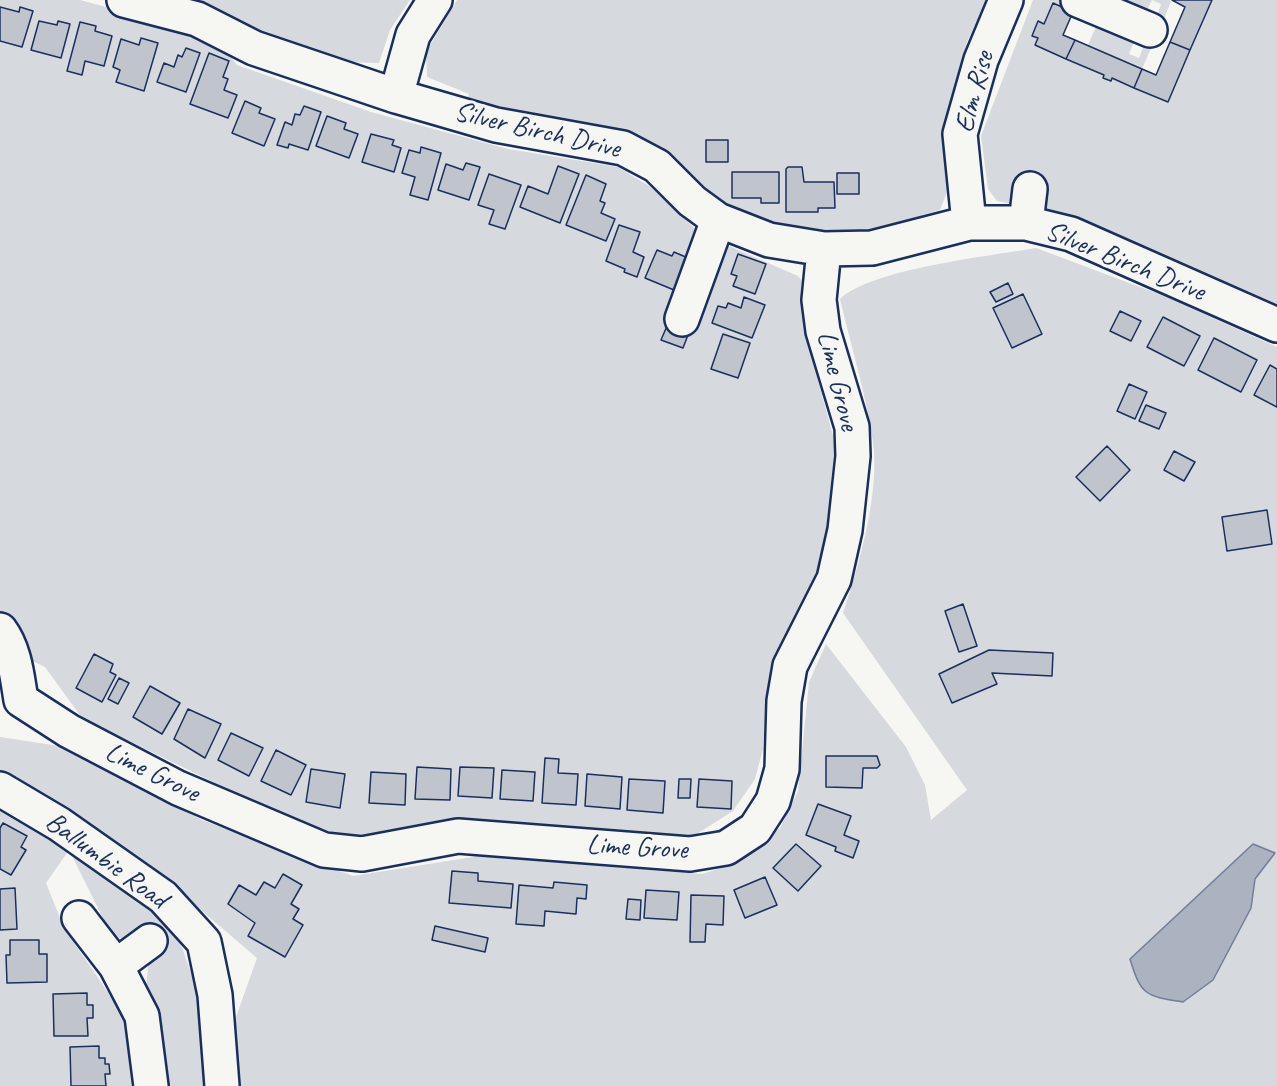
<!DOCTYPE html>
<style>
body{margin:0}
canvas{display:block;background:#f6f6f2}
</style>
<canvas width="1277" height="1086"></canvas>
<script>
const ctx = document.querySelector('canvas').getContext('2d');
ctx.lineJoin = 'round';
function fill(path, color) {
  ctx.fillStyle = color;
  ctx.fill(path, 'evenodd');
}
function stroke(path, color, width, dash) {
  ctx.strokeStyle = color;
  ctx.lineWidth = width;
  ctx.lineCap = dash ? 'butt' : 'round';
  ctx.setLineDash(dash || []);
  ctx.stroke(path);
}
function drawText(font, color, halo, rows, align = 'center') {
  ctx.font = font + ' Caveat,sans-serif';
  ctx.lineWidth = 6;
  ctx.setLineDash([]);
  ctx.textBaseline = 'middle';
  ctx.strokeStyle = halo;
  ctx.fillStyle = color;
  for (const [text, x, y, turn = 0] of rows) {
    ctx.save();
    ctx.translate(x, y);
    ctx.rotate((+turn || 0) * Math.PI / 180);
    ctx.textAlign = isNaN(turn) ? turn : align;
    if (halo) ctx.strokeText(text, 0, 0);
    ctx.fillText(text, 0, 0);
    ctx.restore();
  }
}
fill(new Path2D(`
 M0,0H80L214,36L237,65L371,112L508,149L618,167L649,186L701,234L798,276L803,282L801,303L809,347L835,443L824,551L812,583L774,658L766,701L763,749L755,779L733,811L692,837L456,820L365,837L334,833L289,819L82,718L45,667L22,656L0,620Z
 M169,0H410L390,30L379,63L345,62L343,70Z
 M457,0H986L967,42L942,131L947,192L940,210L922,215L923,224L860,238L857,231H834L830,239L794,234L466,103L469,94L427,77L426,52Z
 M1033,0H1060L1073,6V12L1053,3L1044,24L1039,22L1032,36L1038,38L1035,45L1104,75L1103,78L1111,81L1112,78L1168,102L1212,0H1277V313L1033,208L997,201L988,189L981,136Z
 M1106,0H1168L1171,1L1164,19L1157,16L1161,4L1152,0L1145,14Z
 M1098,22L1136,37L1129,54L1139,58L1144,45L1151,48L1142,69L1088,45Z
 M1036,248L1164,296L1277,347V1086H228L225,1048L257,958L168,882L0,776V737L59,746L202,820L353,876L479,856L702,874L737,863L780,828L798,791L809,682L826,644L906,747L925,785L931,820L967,790L843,613C859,565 880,493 873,442C866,394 851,346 840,299C871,269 990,256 1036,248Z
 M0,810L69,850L143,900L180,942L199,996L205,1086H164L141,986L147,982L148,965L165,949L146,924L124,940L111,934L69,850L46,883L64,928L126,1019L134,1086H0Z`), '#d6d9dd');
const water = new Path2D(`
 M1253,844L1275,853L1255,879L1251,908L1213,980L1183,1002C1146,996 1141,996 1130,959Z`);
fill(water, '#abb2c0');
stroke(water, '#717e99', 1.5);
const building = new Path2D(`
 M1172,0H1212L1190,50L1170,42L1185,7Z
 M1053,3L1073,12L1063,35L1075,40L1066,59L1035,45L1038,38L1032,36L1038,21L1044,24Z
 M0,7L19,12L20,7L33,11L22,47L0,41Z
 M39,21L57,25L58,21L70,24L61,58L31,50Z
 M80,22L96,26L95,31L112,36L104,66L85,61L82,75L67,71Z
 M141,38L158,43L144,91L116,82L120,70L113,67L121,39L139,45Z
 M1075,40L1142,69L1134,88L1112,78L1111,81L1103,78L1104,75L1066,59Z
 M1170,42L1190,50L1168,102L1134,88L1142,69L1156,75Z
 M186,48L200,53L186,92L157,82L164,63L174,67L178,55L182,57Z
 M209,53L229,61L223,77L228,79L224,90L237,95L228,118L190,104Z
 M245,101L261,108L259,113L275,119L264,146L232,133Z
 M304,106L321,112L308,150L289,144L288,148L277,145L285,122L292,125L295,114L300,115Z
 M327,116L346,123L344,129L358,134L349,158L316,146Z
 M371,134L394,140L392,145L401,148L394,172L362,162Z
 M706,140H728V162H706Z
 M421,147L441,153L428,200L410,195L415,177L402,173L409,150L420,153Z
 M466,163L480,167L469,200L438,190L446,164L463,170Z
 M558,166L579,174L560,223L520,207L528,186L548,194Z
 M788,167H802L804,182H834L835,208H818V212H786V169Z
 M732,172H779V203H761V198H732Z
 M837,173H859V194H837Z
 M489,174L521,185L505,229L489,224L494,210L478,205Z
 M586,175L606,184L600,201L605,203L601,213L615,219L606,241L566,225Z
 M619,225L640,232L633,252L644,257L637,277L624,272L625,269L606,261Z
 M657,250L672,256L674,252L688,258L674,290L645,278Z
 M738,254L766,264L755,294L733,286L737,276L731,274Z
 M1008,283L1013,294L996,302L990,292Z
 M1023,294L1042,334L1012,348L993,308Z
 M744,297L765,305L752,338L712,323L718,306L726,308L728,303L741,308Z
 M1120,311L1141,321L1131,341L1110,331Z
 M1163,317L1200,336L1184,366L1147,347Z
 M670,319L691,327L683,348L661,340Z
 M723,334L750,343L738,378L711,369Z
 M1214,338L1257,360L1241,392L1198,370Z
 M1270,365L1277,369V407L1254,395Z
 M1129,384L1147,392L1135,419L1117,411Z
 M1146,405L1166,413L1159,429L1139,421Z
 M1107,446L1130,470L1100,501L1076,477Z
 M1174,451L1195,462L1184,481L1164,470Z
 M1267,510L1272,544L1227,551L1222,517Z
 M963,604L977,646L959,652L945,611Z
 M989,650L1053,653L1052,676L992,673L997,684L952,703L939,674Z
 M94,654L113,664L110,672L116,675L102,702L76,688Z
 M119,678L129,683L118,704L108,699Z
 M150,686L180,703L162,734L133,717Z
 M188,709L221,724L205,758L174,739Z
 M231,733L263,748L249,776L218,760Z
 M276,750L306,765L291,795L261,781Z
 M826,756H877L880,765L877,768H863L862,788L826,787Z
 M545,758L559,759L558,773L578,774L576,805L542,803Z
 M417,767L451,769L450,800L415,799Z
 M460,767L494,768L492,798L458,796Z
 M311,769L345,774L340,808L306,802Z
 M502,770L535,772L533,801L500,799Z
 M371,772L406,774L405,805L369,803Z
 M587,774L622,777L620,809L585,806Z
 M629,779L665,781L663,813L627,810Z
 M679,779H691L690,798H678Z
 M699,779L732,781L731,809L697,807Z
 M818,804L851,816L844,835L859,841L853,858L835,851L836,847L806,835Z
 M3,823L27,836L21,847L26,850L11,875L0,869V828Z
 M796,844L821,866L798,891L773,868Z
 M452,871L478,873V881L513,884L511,908L449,903Z
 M283,874L302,885L291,904L299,909L293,919L303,925L285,957L248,936L255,923L228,904L239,885L256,895L264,882L275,888Z
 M765,877L777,905L745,918L734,890Z
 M554,882L587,885L586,899L577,898L576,914L545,911L544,926L516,924L519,885L553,888Z
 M15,888L17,929L0,930V889Z
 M646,890L679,892L677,920L644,918Z
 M691,895L724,896L723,925L706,924L705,942H690Z
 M628,899L641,900L640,920L626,919Z
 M435,926L488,938L485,952L432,940Z
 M10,940H39V954H47V982L7,983L6,955H10Z
 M87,993V1005H93V1018H87L88,1036H54L53,994Z
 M99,1046V1058H105V1064H109L110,1074H105L106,1086H71L70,1047Z`);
fill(building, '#c0c4cd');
stroke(building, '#1b2f5e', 1.5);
const minor = new Path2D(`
 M124,0L197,19L254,48L396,96L496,125L623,148L657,166L692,201L718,220L769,240L824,249L872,248L969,223H1026L1071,234L1277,325
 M1078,0L1150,30
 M396,96L413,35L435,0
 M969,223L960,134L981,60L1006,0
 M1026,223L1030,189
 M682,319L718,220
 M0,630C15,650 17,676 21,700L69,731L178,788L324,850L362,854L458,836L690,854L726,848L755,829L773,801L782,769L784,701L790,666L834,579L845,530L853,456L852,427L823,331L819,300L824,249
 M0,789L59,824L163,897L204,942L215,995L222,1086
 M79,918L116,966L142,1016L151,1086
 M116,966L150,941`);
stroke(minor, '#1b2f5e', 38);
stroke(minor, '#f6f6f2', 33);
drawText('28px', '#1b2f5e', '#f6f6f2', [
 ["Elm Rise",975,92,-75],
 ["Silver Birch Drive",537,131,13],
 ["Silver Birch Drive",1125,262,22],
 ["Lime Grove",837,381,76],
 ["Lime Grove",152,773,26],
 ["Lime Grove",637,848,3],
 ["Ballumbie Road",106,861,36]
]);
</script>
